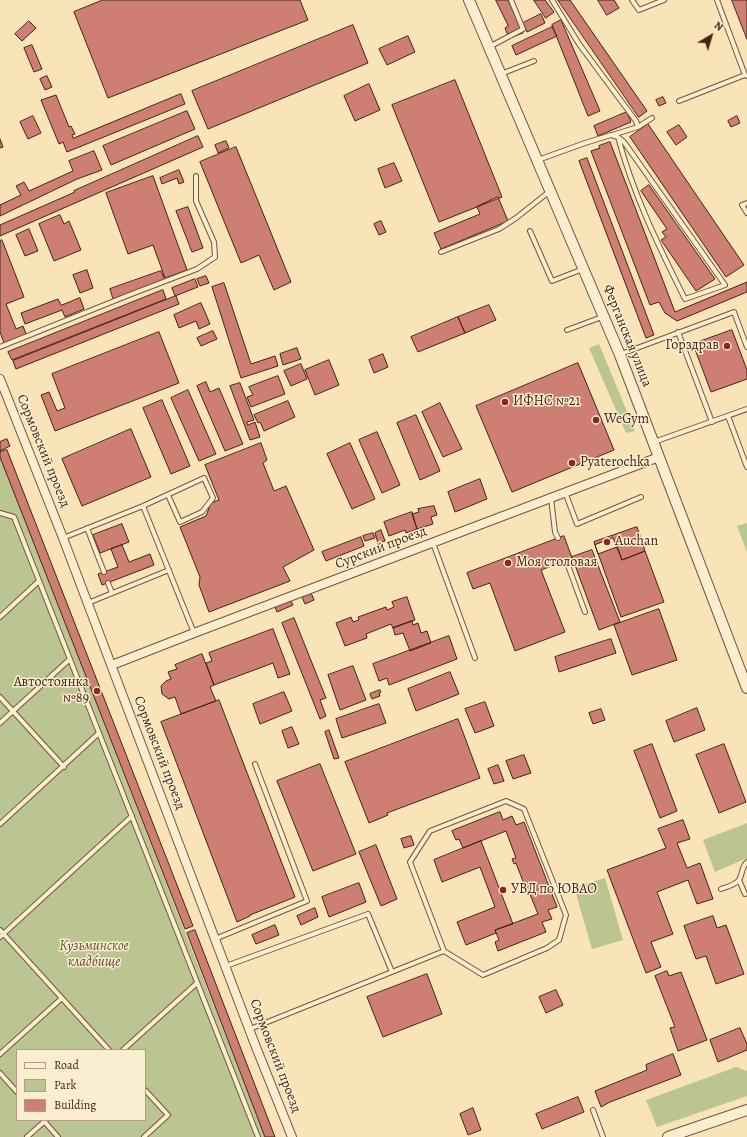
<!DOCTYPE html>
<meta charset="utf-8">
<style>
body{margin:0}
#map{position:relative;width:747px;height:1137px;overflow:hidden;background:#f9e4b7;font-family:Alegreya,serif}
canvas{display:block}
.legend{position:absolute;left:16px;top:1049px;width:130px;height:72px;box-sizing:border-box;background:#fbedd0;border:1px solid #b39c85;margin:0;padding:5px 7px;list-style:none;font-size:12px;color:#462315}
.legend li{display:flex;align-items:center;gap:8px;height:20px}
.legend b{width:20px;border:1px solid #b39c85}
.north{position:absolute;left:691px;top:16px;width:40px;height:40px;-webkit-text-stroke:3px #fbedd0;paint-order:stroke;rotate:38deg;font-size:11px;font-weight:700;line-height:16px;text-align:center;color:#462315}
.north::after{content:'';display:block;margin:auto;width:14px;height:18px;background:#462315;clip-path:polygon(50% 0,100% 100%,50% 72%,0 100%)}
</style>
<div id="map">
<canvas width="747" height="1137"></canvas>
<ul class="legend">
<li><b style="height:5px;background:#fbedd0"></b>Road</li>
<li><b style="height:11px;background:#bac591"></b>Park</li>
<li><b style="height:11px;background:#ce7f73"></b>Building</li>
</ul>
<div class="north">N</div>
</div>
<script>
const ctx = document.querySelector('canvas').getContext('2d');
ctx.lineJoin = 'round';
function fill(path, color) {
  ctx.fillStyle = color;
  ctx.fill(path, 'evenodd');
}
function stroke(path, color, width, dash) {
  ctx.strokeStyle = color;
  ctx.lineWidth = width;
  ctx.lineCap = dash ? 'butt' : 'round';
  ctx.setLineDash(dash || []);
  ctx.stroke(path);
}
function drawText(font, color, halo, rows, align = 'center') {
  ctx.font = font + ' Alegreya,serif';
  ctx.lineWidth = 3;
  ctx.setLineDash([]);
  ctx.textBaseline = 'middle';
  ctx.strokeStyle = halo;
  ctx.fillStyle = color;
  for (const [text, x, y, turn = 0] of rows) {
    ctx.save();
    ctx.translate(x, y);
    ctx.rotate((+turn || 0) * Math.PI / 180);
    ctx.textAlign = isNaN(turn) ? turn : align;
    if (halo) ctx.strokeText(text, 0, 0);
    ctx.fillText(text, 0, 0);
    ctx.restore();
  }
}
fill(new Path2D(`
 M599,344L635,431L626,433L589,348Z
 M0,457L265,1137H0ZM17,1050H145V1120H17Z
 M747,523V552L737,526Z
 M747,823V858L715,872L703,840Z
 M605,878L623,940L592,949L574,887Z
 M736,1067L747,1071V1096L657,1127L646,1100Z`), '#bac591');
const building = new Path2D(`
 M103,0H300L308,20L108,98L74,12Z
 M496,0H508L523,33L509,38L505,28L508,26Z
 M534,0H545L554,12L546,18Z
 M558,0H570L647,111L639,117Z
 M598,0H614L619,8L607,15Z
 M732,0H747V39Z
 M541,14L545,23L527,32L523,23Z
 M561,20L600,111L588,116L552,25Z
 M29,21L36,28L22,41L15,34Z
 M353,25L368,63L208,129L192,91Z
 M552,27L557,36L516,55L512,46Z
 M408,36L415,52L387,65L379,49Z
 M32,45L42,69L34,72L24,48Z
 M47,76L52,87L45,90L40,79Z
 M455,80L502,197L439,222L392,105Z
 M369,84L380,110L355,121L344,96Z
 M181,94L185,104L67,152L63,142L59,144L41,100L56,95L69,127L71,126L75,134L72,135L73,138Z
 M663,97L666,103L659,106L656,100Z
 M187,111L195,129L111,165L103,146Z
 M627,112L631,122L598,136L594,126Z
 M33,116L41,133L28,139L20,122Z
 M737,116L740,123L731,127L728,121Z
 M648,124L744,265L726,277L630,137Z
 M679,125L687,137L676,145L667,132Z
 M198,136L203,147L0,236V225L75,192L74,191Z
 M0,139L3,147L0,148Z
 M226,141L229,148L218,153L215,145Z
 M610,142L675,312L747,282V292L677,321L665,313L659,302L650,305L591,151L600,148L599,146Z
 M236,147L291,282L274,290L259,255L241,263L200,162Z
 M94,151L102,170L77,179L0,216V205L21,195L16,186L24,182L29,191L73,171L69,161Z
 M587,158L654,335L646,338L579,161Z
 M394,163L402,181L385,188L378,169Z
 M179,170L184,182L179,184L177,178L162,184L160,178Z
 M153,176L187,270L165,278L153,245L128,254L106,193Z
 M649,185L715,279L696,291L661,240L666,237L662,232L667,229L641,191Z
 M498,197L508,221L441,249L434,233L480,214L477,207Z
 M188,207L203,248L192,252L176,211Z
 M60,215L64,224L69,221L81,250L54,261L39,224Z
 M381,221L386,232L379,235L374,224Z
 M29,229L38,251L25,256L16,235Z
 M2,240L24,297L6,304L16,329L23,326L26,334L4,343L0,332V241Z
 M87,270L93,288L80,293L73,275Z
 M161,271L165,280L113,299L110,289Z
 M206,276L209,283L200,286L197,279Z
 M195,279L198,287L175,296L172,288Z
 M224,283L251,364L275,356L278,366L241,378L212,287Z
 M163,290L166,299L12,360L8,352Z
 M176,296L179,304L16,369L13,361Z
 M80,298L84,309L65,317L62,310L25,324L21,313L58,299L61,305Z
 M201,303L210,324L199,329L196,321L179,328L174,315Z
 M489,305L496,320L465,333L458,317Z
 M458,317L465,333L418,352L411,337Z
 M732,330L747,370V379L711,392L693,344Z
 M213,331L217,339L201,346L197,338Z
 M159,332L179,383L55,431L41,395L49,392L57,411L65,408L52,374Z
 M297,348L301,359L283,365L280,354Z
 M383,354L388,367L374,373L369,360Z
 M329,360L339,385L315,395L305,370Z
 M578,363L614,450L512,492L476,406Z
 M301,364L307,379L291,386L284,371Z
 M278,376L285,394L251,407L247,397L253,395L249,387Z
 M206,382L210,392L219,388L243,444L225,451L197,386Z
 M240,383L254,420L247,422V424L248,425L255,422L260,437L250,440L230,386Z
 M188,390L216,454L199,461L171,398Z
 M162,400L190,466L171,474L143,408Z
 M288,401L295,417L264,431L260,422L258,423L254,415Z
 M440,403L462,449L443,457L422,412Z
 M416,415L440,471L420,480L397,423Z
 M131,429L151,477L82,506L62,459Z
 M377,432L400,485L382,493L359,440Z
 M7,439L10,446L0,451V442Z
 M261,443L267,460L263,463L274,491L286,486L314,550L283,567L290,581L209,612L199,585L200,577L180,527L206,516L211,503L219,500L205,465Z
 M350,443L375,499L352,509L327,454Z
 M7,450L193,926L185,929L0,457V452Z
 M480,479L487,499L455,512L448,492Z
 M434,506L437,515L431,517L433,524L417,529L412,514L419,512L418,509Z
 M412,512L417,529L406,533L405,530L389,536L384,522Z
 M122,524L129,542L100,553L93,535Z
 M637,527L641,538L598,554L594,542Z
 M381,530L385,541L378,543L375,533Z
 M373,533L375,538L365,541L363,536Z
 M564,536L572,558L541,570L565,632L515,651L490,583L473,589L467,573Z
 M361,537L364,546L326,561L322,552Z
 M613,538L622,560L645,551L664,602L621,617L595,545Z
 M641,538L645,551L622,560L617,546Z
 M122,545L129,562L150,554L154,565L102,585L98,574L118,567L111,549Z
 M592,550L620,622L599,630L572,557Z
 M311,593L314,600L305,604L302,597Z
 M407,597L415,620L393,628L391,624L366,634L367,638L345,646L336,623L351,617L353,622L359,620L358,617L386,607L387,610L394,607L392,602Z
 M291,601L293,605L277,612L275,607Z
 M659,609L677,660L632,675L614,625Z
 M294,618L326,698L320,700L326,716L320,719L282,623Z
 M412,621L413,625L418,623L421,633L427,631L431,643L410,651L403,633L395,635L393,628Z
 M273,629L290,674L278,678L273,663L214,685L206,663L212,661L209,653Z
 M449,636L457,659L389,685L387,678L379,681L373,664Z
 M611,639L616,653L559,672L555,657Z
 M202,654L214,685L210,687L216,701L181,714L175,697L169,699L162,694L161,686L166,681L171,679L168,672L177,669L175,665Z
 M353,666L366,700L340,710L328,675Z
 M450,672L459,694L416,711L408,689Z
 M380,690L381,692L379,693L380,696L372,699L370,694Z
 M284,692L292,711L260,724L253,704Z
 M219,700L295,897L250,915V916L237,922L161,722Z
 M485,702L494,726L475,733L465,709Z
 M379,704L386,723L342,738L336,719Z
 M697,708L705,730L674,742L666,721Z
 M601,709L605,720L593,724L589,713Z
 M458,719L480,778L387,813L388,815L369,823L345,762Z
 M292,727L299,744L288,748L282,731Z
 M329,730L339,758L334,759L325,732Z
 M652,744L677,811L660,818L634,751Z
 M724,744L746,802L719,813L696,755Z
 M524,755L531,773L513,779L506,761Z
 M320,764L356,854L313,871L277,781Z
 M498,765L504,781L494,784L488,769Z
 M500,812L503,820L512,816L516,825L524,822L557,907L548,910L552,919L542,922L546,932L498,951L495,942L499,940L495,930L538,914L527,887L524,888L523,885L524,884L516,863L514,864L512,859L516,858L506,831L463,848L459,839L456,840L452,831Z
 M683,820L690,839L677,843L687,868L700,863L713,899L697,904L688,880L657,892L673,934L651,942L661,967L646,973L607,870L666,848L658,829Z
 M411,836L414,845L404,848L401,839Z
 M481,841L513,924L495,930L496,933L466,945L457,922L495,907L480,867L442,882L434,860Z
 M376,845L397,899L381,906L359,852Z
 M359,883L366,902L329,917L322,897Z
 M315,908L318,917L301,925L297,916Z
 M713,916L717,928L726,925L744,974L716,984L706,956L696,959L684,926Z
 M275,925L279,935L256,944L252,935Z
 M195,930L275,1137H265L187,933Z
 M667,971L669,976L681,972L707,1040L678,1051L670,1028L675,1027L655,976Z
 M427,974L442,1014L383,1037L367,997Z
 M556,990L563,1005L546,1013L539,997Z
 M740,1028L747,1044V1050L718,1062L710,1040Z
 M673,1054L681,1075L610,1102L601,1107L595,1091L647,1070L646,1065Z
 M578,1097L584,1112L542,1129L536,1114Z
 M473,1108L481,1130L468,1135L460,1114Z`);
fill(building, '#ce7f73');
stroke(building, '#462315', 1);
const service = new Path2D(`
 M552,0L579,44L636,121L638,127L612,135
 M632,0L639,10L664,0
 M717,0L745,75
 M489,47L523,29L511,0
 M501,74L534,61
 M679,101L745,75L747,76
 M638,127L652,118
 M538,160L585,143L611,135L618,137L624,142L725,285L685,299C659,247 633,194 618,137
 M747,203L742,205L747,213
 M530,231L552,281L583,269
 M441,252L499,229L516,218L550,191
 M567,330L602,317
 M678,332L712,422
 M0,347L129,295L197,269L215,257L214,242L196,201V176
 M621,354L734,312L747,347
 M728,416L747,467
 M654,442L747,409
 M565,492L577,524L641,497
 M551,498L555,532L558,538
 M143,506L204,478L213,498L202,512L180,522L168,495
 M0,513L14,517L258,1137
 M87,528L104,572
 M63,538L143,506L194,633
 M433,543L475,658
 M566,560L585,612
 M108,583L112,593
 M88,603L169,570
 M0,617L39,581
 M0,697L64,767
 M0,723L70,659
 M0,824L99,733
 M739,880L745,894
 M721,889C727,887 735,885 739,880C743,874 741,867 747,862
 M0,930L109,1050
 M0,937L132,816
 M215,939L307,901L255,764
 M226,966L368,914L392,972
 M250,1029L444,951L483,975L547,948L559,940L566,915L524,809L506,801L430,831L410,862L444,951
 M123,1050L197,983
 M0,1054L62,998
 M0,1073L17,1092
 M593,1110L603,1137
 M43,1120L58,1137
 M27,1137L46,1120
 M144,1137L168,1115L145,1090`);
const minor = new Path2D(`
 M0,379L63,538L254,1042L292,1137
 M112,665L194,633L659,457`);
const tertiary = new Path2D(`
 M469,0L620,355L747,688
 M668,1137L747,1110`);
stroke(service, '#73533e', 6);
stroke(minor, '#73533e', 10);
stroke(tertiary, '#73533e', 12);
stroke(service, '#fbedd0', 4);
stroke(minor, '#fbedd0', 8);
stroke(tertiary, '#fbedd0', 10);
for (const [x, y, r, color] of [
 [727,346,4,"#8f2418"],
 [505,402,4,"#8f2418"],
 [596,420,4,"#8f2418"],
 [572,463,4,"#8f2418"],
 [607,542,4,"#8f2418"],
 [508,563,4,"#8f2418"],
 [97,691,4,"#8f2418"],
 [503,890,4,"#8f2418"]
]) {
  const dot = new Path2D();
  dot.arc(x, y, r, 0, 2 * Math.PI);
  ctx.fillStyle = color;
  ctx.fill(dot);
  stroke(dot, '#fbedd0', 1.5);
}
drawText('14px', '#462315', '#fbedd0', [
 ["Ферганская улица",627,336,68],
 ["Сормовский проезд",43,451,68],
 ["Сурский проезд",381,548,-21],
 ["Сормовский проезд",159,753,69],
 ["Сормовский проезд",275,1056,69]
]);
drawText('14px', '#462315', '#fbedd0', [
 ["Горздрав",719,346,"right"],
 ["ИФНС №21",513,402],
 ["WeGym",604,420],
 ["Pyaterochka",580,463],
 ["Auchan",615,542],
 ["Моя столовая",516,563],
 ["Автостоянка",89,683,"right"],
 ["№89",89,699,"right"],
 ["УВД по ЮВАО",511,890]
], 'left');
drawText('italic 14px', '#634c34', '#fbedd0', [
 ["Кузьминское",94,947],
 ["кладбище",94,963]
]);
</script>
